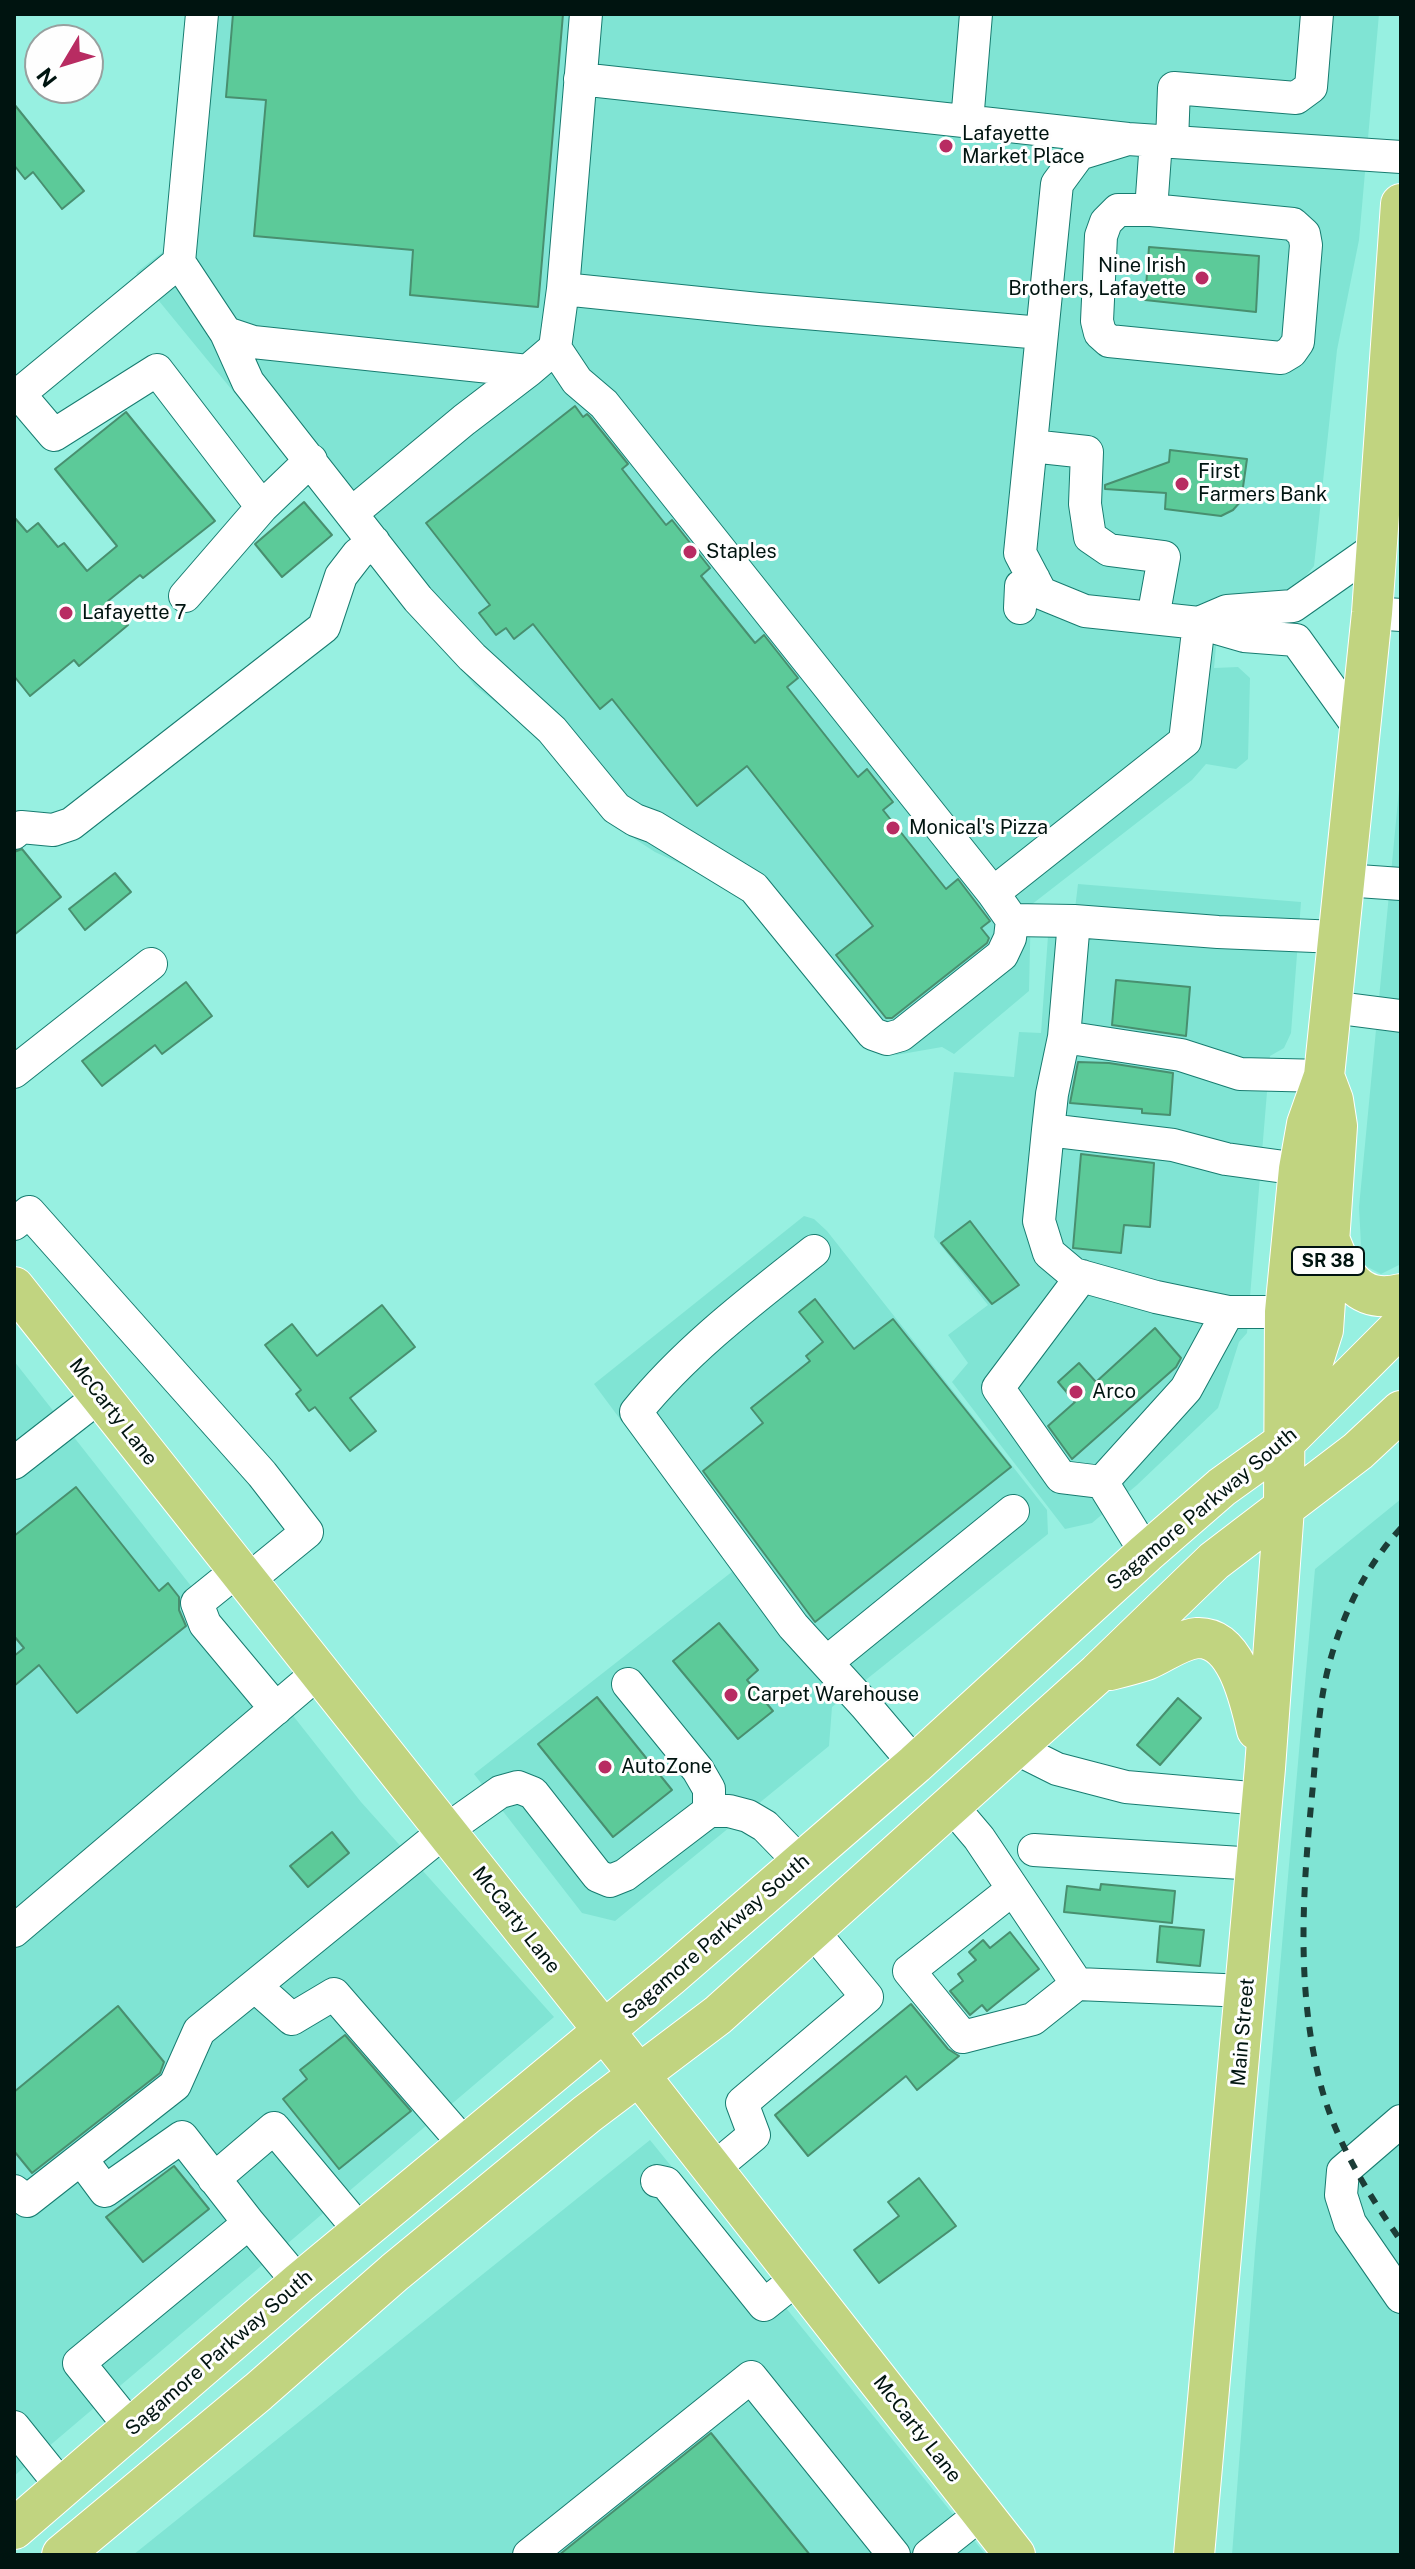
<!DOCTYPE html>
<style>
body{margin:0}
#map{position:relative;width:1415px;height:2569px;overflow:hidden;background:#97f0e1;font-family:"Public Sans",sans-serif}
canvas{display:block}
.frame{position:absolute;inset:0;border:16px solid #001410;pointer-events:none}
.north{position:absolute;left:24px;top:24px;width:80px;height:80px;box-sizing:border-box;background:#fefefe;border:2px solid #98a09f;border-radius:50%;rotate:232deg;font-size:22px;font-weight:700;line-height:32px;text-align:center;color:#001410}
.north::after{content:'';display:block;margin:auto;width:28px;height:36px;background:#b82c62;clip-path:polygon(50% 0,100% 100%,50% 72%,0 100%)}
</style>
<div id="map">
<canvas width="1415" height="2569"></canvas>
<div class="frame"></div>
<div class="north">N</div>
</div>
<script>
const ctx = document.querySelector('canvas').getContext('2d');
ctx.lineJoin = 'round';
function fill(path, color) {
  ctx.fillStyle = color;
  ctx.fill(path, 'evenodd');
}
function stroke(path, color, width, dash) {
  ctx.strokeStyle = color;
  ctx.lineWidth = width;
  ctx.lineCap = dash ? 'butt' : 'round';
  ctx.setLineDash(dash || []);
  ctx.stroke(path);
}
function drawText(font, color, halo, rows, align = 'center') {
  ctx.font = font + ' "Public Sans",sans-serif';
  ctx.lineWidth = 6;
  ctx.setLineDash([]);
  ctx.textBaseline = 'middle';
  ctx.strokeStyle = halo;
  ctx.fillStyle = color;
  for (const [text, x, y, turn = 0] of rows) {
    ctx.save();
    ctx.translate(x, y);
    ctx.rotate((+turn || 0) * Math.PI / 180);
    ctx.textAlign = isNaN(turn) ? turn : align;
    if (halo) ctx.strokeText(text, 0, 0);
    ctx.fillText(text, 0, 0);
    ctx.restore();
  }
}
fill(new Path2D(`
 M191,14H1379L1359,240L1337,350L1314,566L1293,592L1220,603L1214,668L1238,667L1250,678L1248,759L1236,769L1206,764L1192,780L1031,905L1029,991L954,1054L942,1047L896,1055L861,1041L755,908L721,883L655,852L635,839L556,750L475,686L136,273L174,243Z
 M1401,769V1264L1381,1274L1362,1264L1359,1207Z
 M1078,884L1301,902L1291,1033L1284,1048L1270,1056L1247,1333L1239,1342L1218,1408L1137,1485L1092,1523L1065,1529L952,1382L968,1363L948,1335L988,1305L934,1237L954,1072L1014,1077L1019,1032L1041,1033L1050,908L1075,909Z
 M804,1216L814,1219L827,1231L1047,1510L1048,1534L832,1707L829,1746L615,1921L582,1913L474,1774L733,1571L594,1384Z
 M14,1361L361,1802L554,2017L14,2476Z
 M1401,1499V2555H1232L1255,2252L1315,1569Z
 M650,2140L986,2555H133Z`), '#80e4d4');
const building = new Path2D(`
 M233,14H563L538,307L410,295L413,250L254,236L266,100L226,97Z
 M14,104L84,191L62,209L33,172L25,179L14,165Z
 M1149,247L1259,256L1256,312L1145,300Z
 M575,406L583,417L587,414L590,417L628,464L622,469L666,525L672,520L710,568L701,576L755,643L764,635L798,678L787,687L858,777L867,769L893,802L883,810L946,889L958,879L990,921L981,928L989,938L987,943L892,1018H886L836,955L873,926L747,766L697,806L612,699L600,709L533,624L514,639L506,628L496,635L479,613L490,605L426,523Z
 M126,412L215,521L143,578L140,575L108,601L128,625L79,666L74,660L30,696L14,676V517L27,532L38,523L58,547L64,543L87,571L117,546L55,469Z
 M1170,450L1247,459L1241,501L1233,510L1221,516L1165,509L1166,493L1105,489V485L1169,462Z
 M304,502L332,535L282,577L255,544Z
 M22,849L61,897L14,935V852Z
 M115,873L131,892L85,930L69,909Z
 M1116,980L1190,987L1186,1036L1112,1025Z
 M186,982L212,1016L162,1054L155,1045L102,1086L82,1061Z
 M1078,1062L1109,1063L1173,1073L1170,1115L1142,1113V1109L1070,1103Z
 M1081,1154L1154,1163L1150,1227L1124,1225L1121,1253L1073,1248Z
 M970,1221L1019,1285L992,1304L941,1243Z
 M815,1299L854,1349L893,1319L1011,1467L815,1622L703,1471L763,1423L751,1408L810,1361L806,1356L823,1342L799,1312Z
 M382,1305L415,1347L350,1398L376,1431L350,1451L315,1407L309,1411L296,1394L301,1390L265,1345L292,1324L317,1356Z
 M1155,1328L1181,1358L1176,1367L1072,1459L1048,1426L1075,1402L1058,1382L1079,1363L1096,1382Z
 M76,1487L159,1591L168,1583L179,1597V1610L186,1626L77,1713L39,1665L14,1686V1656L24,1648L14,1636V1536Z
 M719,1623L758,1670L747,1680L773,1711L738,1739L673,1661Z
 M597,1697L672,1790L613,1837L538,1744Z
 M1178,1698L1201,1718L1160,1765L1137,1745Z
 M332,1832L349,1853L308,1887L290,1866Z
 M1101,1884L1175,1891L1172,1923L1064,1912L1067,1886L1100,1890Z
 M1160,1926L1204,1930L1200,1966L1157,1962Z
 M1010,1932L1039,1969L987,2011L982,2005L970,2015L950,1991L963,1981L958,1974L976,1960L969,1952L983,1940L990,1948Z
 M911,2004L948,2049L959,2056L917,2090L906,2076L808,2156L775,2115Z
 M118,2006L164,2062L160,2073L32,2173L14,2151V2092Z
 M345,2035L411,2111L339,2169L283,2099L307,2079L300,2070Z
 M174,2166L209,2209L143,2262L106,2217Z
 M919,2178L956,2226L879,2283L854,2250L899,2216L888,2202Z
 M711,2433L810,2555H559Z`);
fill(building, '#5cca99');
stroke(building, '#488f6f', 2);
const minor = new Path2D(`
 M202,14L179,262L226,333L253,342L528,371L555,348L563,289L586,14
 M580,79L1128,139L1401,157
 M967,122L976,14
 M1128,139L1079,154L1057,184L1020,553L1041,593L1085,611L1199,623L1244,636L1296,640L1360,729
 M1172,142L1174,88L1296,98L1311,87L1317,14
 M1151,210L1293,224L1304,234L1306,245L1298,342L1291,352L1281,358L1109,341L1100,333L1097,321L1101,236L1106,222L1118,210H1151L1156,141
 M563,289L758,309L1042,333
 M226,333L248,382L418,599L472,657L552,730L616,808L635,820L654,827L754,888L873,1034L887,1039L901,1035L1002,955L1010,938L1012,920
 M555,348L577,381L604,404L993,893
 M20,395L54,435L157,370L262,507L185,596
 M14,398L179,262
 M1031,446L1087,452L1085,504L1090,537L1109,550L1164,557L1153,618
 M262,507L311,460
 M352,513L464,420L528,371
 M1020,608L1021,586L1034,579
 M1372,613L1401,615
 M1199,623L1227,611L1293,606L1377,547
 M14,833L21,827L53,830L71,824L324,627L341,576L358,554L374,542
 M1344,880L1401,884
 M1074,921L1012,920L993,893L1185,741L1199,623
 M1331,1007L1401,1016
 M1064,1037L1074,921L1218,932L1338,937
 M14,1072L151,964
 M1048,1130L1052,1094L1064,1037L1181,1055L1240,1074L1324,1076
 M14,1224L29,1212L262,1474L307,1532L247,1581
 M814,1251C752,1300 686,1350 636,1412L793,1626L865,1705L915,1764
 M1082,1276L998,1388L1061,1477L1102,1482
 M1228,1312L1156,1297L1074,1274L1049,1253L1039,1221L1048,1130L1173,1145L1226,1159L1299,1169
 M14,1463L100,1396
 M1146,1553L1102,1482L1186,1389L1228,1312H1285
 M238,1570L197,1603L205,1624L276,1709
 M827,1662L1013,1511
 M628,1684L698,1770L709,1789V1811
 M1015,1748L1057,1769L1126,1787L1262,1799
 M951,1805L979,1838L1077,1984L1033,2019L963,2037L909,1971L1013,1889
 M1034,1850L1257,1864
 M14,1931L319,1672
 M1077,1984L1247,1991
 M255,1986L292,2019L334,1994L466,2146
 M1401,2121L1343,2171L1341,2195L1350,2223L1401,2297
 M82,2160L105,2191L182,2137L249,2223
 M713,2169L754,2135L742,2103L867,1997L812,1930
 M214,2179L274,2128L361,2232
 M657,2181L666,2183L764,2305L798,2278
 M14,2191L27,2201L175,2085L199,2031L445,1831L500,1792L518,1787L533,1793L598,1876L610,1881L625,1875L709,1811H729L748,1816L765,1826L801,1863
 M14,2427L63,2488
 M132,2429L79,2363L249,2223L299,2283
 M529,2555L751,2377L894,2555
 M929,2555L982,2513`);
const major = new Path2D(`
 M1329,1238C1342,1274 1357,1305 1401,1294
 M14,1287L639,2075L1015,2555
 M1296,1415L1323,1330L1337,1126L1333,1100L1324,1076
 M1110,1670C1122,1667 1134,1664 1146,1660C1163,1653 1179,1640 1197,1638C1237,1636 1250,1701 1257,1730
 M14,2529L299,2283L670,1976L915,1764L1146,1553L1222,1487L1286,1441L1401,1326
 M62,2555L258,2392L395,2272L587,2114L718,2015L1098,1673L1214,1561L1358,1451L1401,1411
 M1194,2555L1265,1768L1284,1508L1285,1312L1299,1169L1307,1124L1324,1076L1372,613L1401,204`);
stroke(minor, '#177c70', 34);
stroke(major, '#fff', 42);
stroke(minor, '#fff', 32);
stroke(major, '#c1d480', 40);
stroke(new Path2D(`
 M1401,1528C1368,1564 1346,1607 1332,1654C1319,1697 1317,1741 1313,1785C1303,1886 1295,1987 1321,2086C1336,2142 1368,2194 1401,2241`), '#1c3d37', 6, [10, 10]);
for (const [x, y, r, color] of [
 [946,146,8,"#b82c62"],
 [1202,278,8,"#b82c62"],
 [1182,484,8,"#b82c62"],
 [690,552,8,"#b82c62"],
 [66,613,8,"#b82c62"],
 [893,828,8,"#b82c62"],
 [1076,1392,8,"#b82c62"],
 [731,1695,8,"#b82c62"],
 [605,1767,8,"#b82c62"]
]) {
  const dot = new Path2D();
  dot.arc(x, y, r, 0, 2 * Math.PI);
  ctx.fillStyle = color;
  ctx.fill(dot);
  stroke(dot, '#fefefe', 3);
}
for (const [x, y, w] of [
 [1328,1261,72]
]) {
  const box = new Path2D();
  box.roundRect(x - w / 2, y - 14, w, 28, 6);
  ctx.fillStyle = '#fefefe';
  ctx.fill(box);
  stroke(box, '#001410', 2);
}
drawText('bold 18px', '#001410', null, [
 ["SR 38",1328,1261]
]);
drawText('20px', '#001410', '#fefefe', [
 ["Lafayette",962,134],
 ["Market Place",962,157],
 ["Nine Irish",1186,266,"right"],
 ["Brothers, Lafayette",1186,289,"right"],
 ["First",1198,472],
 ["Farmers Bank",1198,495],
 ["Staples",706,552],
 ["Lafayette 7",82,613],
 ["Monical's Pizza",909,828],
 ["Arco",1092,1392],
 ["Carpet Warehouse",747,1695],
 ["AutoZone",621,1767]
], 'left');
drawText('20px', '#001410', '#fefefe', [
 ["McCarty Lane",113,1412,52],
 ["Sagamore Parkway South",1202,1509,-40],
 ["McCarty Lane",516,1920,52],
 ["Sagamore Parkway South",716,1937,-41],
 ["Main Street",1243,2032,-85],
 ["Sagamore Parkway South",219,2353,-41],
 ["McCarty Lane",917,2429,52]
]);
</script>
